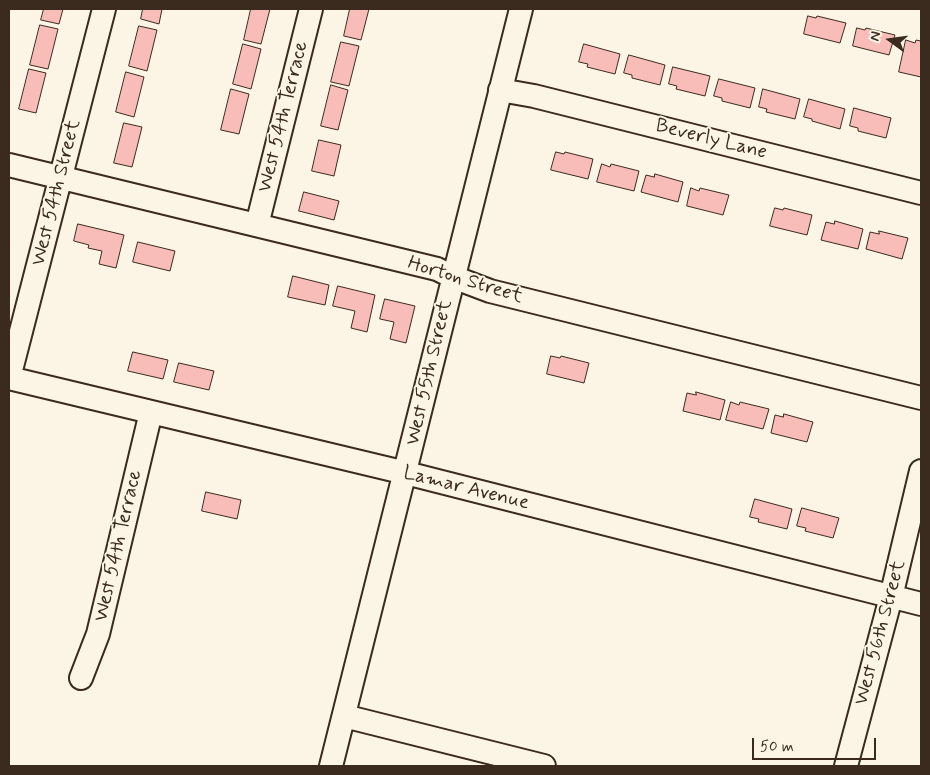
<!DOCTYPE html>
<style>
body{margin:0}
#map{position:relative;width:930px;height:775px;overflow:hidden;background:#fcf5e5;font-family:Mynerve,sans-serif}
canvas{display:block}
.frame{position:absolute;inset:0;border:10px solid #3b2a1e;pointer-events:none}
.north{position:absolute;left:865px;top:15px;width:50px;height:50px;-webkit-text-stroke:4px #fcf5e5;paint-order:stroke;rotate:284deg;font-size:14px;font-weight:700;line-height:20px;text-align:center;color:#3b2a1e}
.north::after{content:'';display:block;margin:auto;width:18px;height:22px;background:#3b2a1e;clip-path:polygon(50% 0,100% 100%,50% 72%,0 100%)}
.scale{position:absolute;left:752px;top:738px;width:124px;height:22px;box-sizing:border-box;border:2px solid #3b2a1e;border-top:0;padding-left:6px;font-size:15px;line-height:18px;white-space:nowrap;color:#3b2a1e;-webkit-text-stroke:4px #fcf5e5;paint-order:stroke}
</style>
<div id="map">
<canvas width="930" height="775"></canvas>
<div class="frame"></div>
<div class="north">N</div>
<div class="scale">50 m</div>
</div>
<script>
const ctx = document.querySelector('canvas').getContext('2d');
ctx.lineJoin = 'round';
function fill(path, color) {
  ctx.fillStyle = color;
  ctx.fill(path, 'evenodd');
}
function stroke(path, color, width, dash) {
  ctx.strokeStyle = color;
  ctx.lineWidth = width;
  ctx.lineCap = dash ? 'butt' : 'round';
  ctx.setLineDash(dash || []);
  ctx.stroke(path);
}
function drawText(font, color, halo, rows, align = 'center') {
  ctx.font = font + ' Mynerve,sans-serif';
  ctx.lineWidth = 4;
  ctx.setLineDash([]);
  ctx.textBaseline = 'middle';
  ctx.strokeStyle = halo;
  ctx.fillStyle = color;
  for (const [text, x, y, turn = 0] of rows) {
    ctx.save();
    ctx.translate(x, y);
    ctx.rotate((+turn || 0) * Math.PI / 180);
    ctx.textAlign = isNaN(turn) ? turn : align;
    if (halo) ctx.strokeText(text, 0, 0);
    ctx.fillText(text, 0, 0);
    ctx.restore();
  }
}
const building = new Path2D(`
 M44,9H63L59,24L41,20Z
 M143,9H162L159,24L141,19Z
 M251,9H270L261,44L244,40Z
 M350,9H369L361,40L344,36Z
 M808,16L816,18L817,16L846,23L840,43L804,34Z
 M40,25L58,29L48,69L30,65Z
 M139,26L157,30L147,71L129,66Z
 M857,28L865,30L866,28L895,35L889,55L853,46Z
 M906,40L915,43L916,40L921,41V77L899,72Z
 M341,42L359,46L349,86L331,82Z
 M243,44L261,49L251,89L233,84Z
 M584,44L620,54L615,74L587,67L588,64L579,62Z
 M629,55L665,65L660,85L632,78V75L624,73Z
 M673,67L710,76L705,96L676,89L677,86L669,84Z
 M29,69L46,73L36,113L19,109Z
 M126,72L144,77L134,117L116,112Z
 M719,79L755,88L750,108L722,101V98L714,96Z
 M331,85L348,90L338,130L321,126Z
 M231,89L249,94L239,134L221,130Z
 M763,89L800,99L795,119L766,112L767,109L759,107Z
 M809,99L845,109L840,129L812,121V119L804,117Z
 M854,108L891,118L886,138L858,131V128L850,126Z
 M124,123L142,127L132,167L114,163Z
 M319,140L341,145L334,176L312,171Z
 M556,152L564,154L565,152L593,159L588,179L551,170Z
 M602,164L610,167L611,164L639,171L634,191L597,182Z
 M655,174L683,182L678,202L641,192L646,175L654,177Z
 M691,188L699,191L700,188L729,195L723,215L687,206Z
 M304,192L339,201L334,220L299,211Z
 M775,208L783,210L784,208L812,215L807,235L770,226Z
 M835,221L863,229L858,249L821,240L826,222L834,224Z
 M78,224L124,235L116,268L99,264L102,251L88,248L89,245L74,241Z
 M879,231L908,238L902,259L866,249L870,232L879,234Z
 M138,242L175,251L170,271L133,262Z
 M293,276L329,285L325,305L288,297Z
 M338,286L375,295L367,332L351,328L355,311L333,306Z
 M385,299L415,306L406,343L390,339L394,322L380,319Z
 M133,352L168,360L163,379L128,371Z
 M551,356L560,358L561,356L589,363L584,383L547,374Z
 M179,363L214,371L209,390L174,382Z
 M696,392L725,400L720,420L683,411L687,393L696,395Z
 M731,402L739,405L740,402L769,409L763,429L726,420Z
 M784,414L813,422L807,442L771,433L775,415L783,417Z
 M206,492L241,500L237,519L202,511Z
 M755,499L792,509L787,529L758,522L759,519L750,517Z
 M802,508L839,518L833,538L805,531L806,528L797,526Z`);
fill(building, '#f8bcb9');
stroke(building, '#3b2a1e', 1);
const minor = new Path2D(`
 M500,90L534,96L921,193
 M9,165L437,269L453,277L490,291L921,398
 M257,225L311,9
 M9,378L406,473L921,604
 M9,378L104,9
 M81,678L98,634L151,412
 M344,716L544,766
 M331,766C396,514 457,261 521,9
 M846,766L891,597L921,471`);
stroke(minor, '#3b2a1e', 26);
stroke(minor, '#fcf5e5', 22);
drawText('20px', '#3b2a1e', '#fcf5e5', [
 ["West 54th Terrace",284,117,-76],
 ["Beverly Lane",711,140,14],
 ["West 54th Street",57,193,-76],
 ["Horton Street",465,281,17],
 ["West 55th Street",430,373,-77],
 ["Lamar Avenue",466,489,14],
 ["West 54th Terrace",119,546,-77],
 ["West 56th Street",881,633,-75]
]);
</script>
